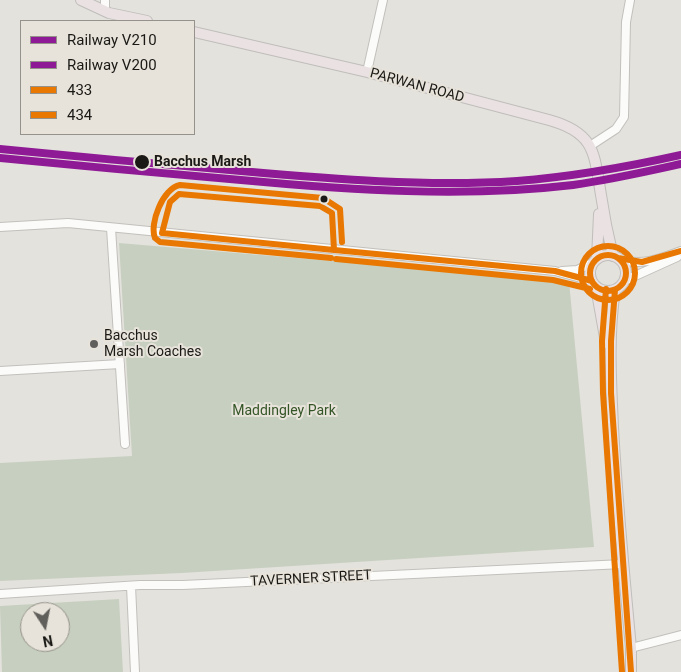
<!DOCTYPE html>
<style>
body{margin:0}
#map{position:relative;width:681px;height:672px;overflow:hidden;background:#e4e2dd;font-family:Roboto,sans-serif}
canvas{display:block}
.legend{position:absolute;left:20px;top:20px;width:175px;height:115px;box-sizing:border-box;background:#e7e3da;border:1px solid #95928b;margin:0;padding:6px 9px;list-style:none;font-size:15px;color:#1a1915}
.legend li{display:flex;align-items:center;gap:10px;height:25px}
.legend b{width:25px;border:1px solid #95928b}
.north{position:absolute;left:20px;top:602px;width:50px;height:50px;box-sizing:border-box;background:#e7e3da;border:1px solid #95928b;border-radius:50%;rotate:169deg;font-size:14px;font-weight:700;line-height:20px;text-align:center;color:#1a1915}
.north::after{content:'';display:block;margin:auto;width:18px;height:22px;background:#615f5b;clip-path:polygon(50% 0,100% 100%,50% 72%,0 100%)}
</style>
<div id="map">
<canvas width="681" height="672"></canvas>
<ul class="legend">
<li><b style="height:6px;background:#8f1a95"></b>Railway V210</li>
<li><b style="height:6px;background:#8f1a95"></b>Railway V200</li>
<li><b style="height:6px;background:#e87802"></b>433</li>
<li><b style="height:6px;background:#e87802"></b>434</li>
</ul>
<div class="north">N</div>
</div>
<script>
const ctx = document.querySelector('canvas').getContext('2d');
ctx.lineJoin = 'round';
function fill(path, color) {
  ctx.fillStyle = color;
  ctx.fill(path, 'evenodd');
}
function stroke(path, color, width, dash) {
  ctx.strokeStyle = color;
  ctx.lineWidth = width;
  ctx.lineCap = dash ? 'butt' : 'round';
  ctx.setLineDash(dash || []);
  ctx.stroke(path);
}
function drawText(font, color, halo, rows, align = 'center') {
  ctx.font = font + ' Roboto,sans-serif';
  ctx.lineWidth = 4;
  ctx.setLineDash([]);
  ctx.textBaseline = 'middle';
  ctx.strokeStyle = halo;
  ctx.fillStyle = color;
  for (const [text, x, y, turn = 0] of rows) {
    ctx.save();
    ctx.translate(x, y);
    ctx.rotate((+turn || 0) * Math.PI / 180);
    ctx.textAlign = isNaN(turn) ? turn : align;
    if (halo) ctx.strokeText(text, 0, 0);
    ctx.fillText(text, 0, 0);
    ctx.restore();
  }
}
fill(new Path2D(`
 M119,243L569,281L594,547L182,573L0,581V463L132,456Z
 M119,599L123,672H2L0,606ZM30,612H60V642H30Z`), '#c7d0c0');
const minor = new Path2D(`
 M105,0V11
 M367,72L383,0
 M590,146L616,129L624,117L626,22L630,0
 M0,227L68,223L555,271L592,281
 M111,228L125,444
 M618,258C639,267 660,259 681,251
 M562,271L577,270L594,262
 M624,281L677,257
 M0,371L120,364
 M131,586L135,672
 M0,594L140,585H183L623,564
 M631,648L681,635`);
const major = new Path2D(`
 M81,0L109,13L147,21
 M194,32L367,72L549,120C596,133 594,154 601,195C604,216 608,236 613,256
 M590 273a18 18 0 1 1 36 0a18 18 0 1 1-36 0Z
 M597,259L599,214
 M596,287L606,343
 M615,290C608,335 611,381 613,427C617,501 624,574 631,648V672`);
stroke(minor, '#c2c0bc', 10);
stroke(major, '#bfbebb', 12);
stroke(minor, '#fbfbfa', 8);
stroke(major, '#eae1e2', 10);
stroke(new Path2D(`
 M179,194L320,206L332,213L334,250L162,233L170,202Z
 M334,250L555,271L592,281
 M590 273a18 18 0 1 1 36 0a18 18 0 1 1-36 0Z
 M618,258L642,262L681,251
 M615,290L611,341V393L631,672`), '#e87802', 6);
stroke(new Path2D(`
 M581 273a27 27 0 1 1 54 0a27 27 0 1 1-54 0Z
 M331,258L160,242L155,238C149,224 163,188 180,185L323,198L340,209L342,242
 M336,259L553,280L590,289
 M606,289L602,341L603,393L622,672`), '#e87802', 6);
stroke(new Path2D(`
 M0,149C80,157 161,164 241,171C333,179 425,187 517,181C573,177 627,167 681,155`), '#8f1a95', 8);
stroke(new Path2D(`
 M0,158C80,166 161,173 241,180C351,190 463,198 573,185C610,180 645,172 681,164`), '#8f1a95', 8);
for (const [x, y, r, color] of [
 [142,162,8,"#1a1915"],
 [324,199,4.5,"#1a1915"],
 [94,344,5,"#615f5b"]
]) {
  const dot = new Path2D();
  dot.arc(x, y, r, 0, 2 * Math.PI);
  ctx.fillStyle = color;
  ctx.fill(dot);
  stroke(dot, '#e7e3da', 2);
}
drawText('14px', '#1a1915', '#e7e3da', [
 ["PARWAN ROAD",417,86,15],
 ["TAVERNER STREET",311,579,-3]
]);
drawText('bold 14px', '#1a1915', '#e7e3da', [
 ["Bacchus Marsh",154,162]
], 'left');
drawText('14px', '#1a1915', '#e7e3da', [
 ["Bacchus",104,336],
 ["Marsh Coaches",104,352]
], 'left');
drawText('14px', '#345527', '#e7e3da', [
 ["Maddingley Park",284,411]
]);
</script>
